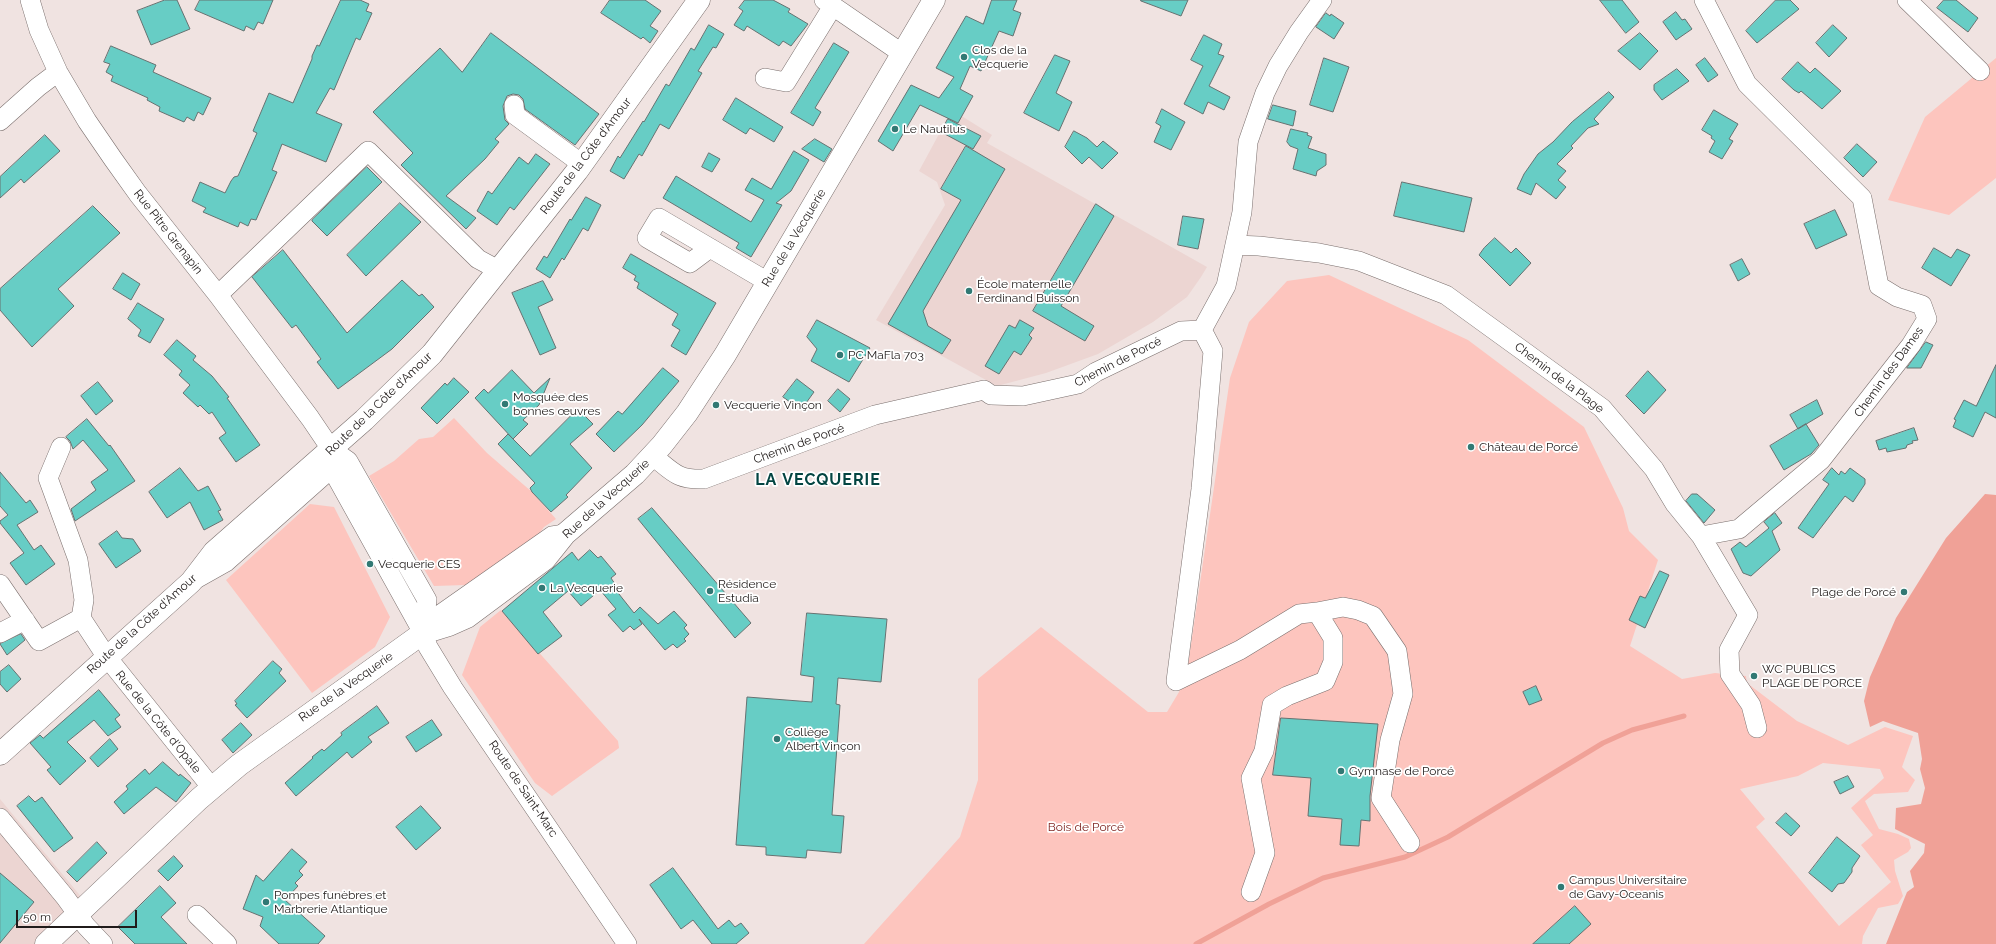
<!DOCTYPE html>
<meta charset="utf-8">
<style>
body{margin:0}
#map{position:relative;width:1996px;height:944px;overflow:hidden;background:#f0e3e1;font-family:Raleway,sans-serif}
canvas{display:block}
.scale{position:absolute;left:16px;top:910px;width:121px;height:18px;box-sizing:border-box;border:2px solid #201b1a;border-top:0;padding-left:5px;font-size:12px;line-height:14px;white-space:nowrap;color:#201b1a;-webkit-text-stroke:3px #fff;paint-order:stroke}
</style>
<div id="map">
<canvas width="1996" height="944"></canvas>
<div class="scale">50 m</div>
</div>
<script>
const ctx = document.querySelector('canvas').getContext('2d');
ctx.lineJoin = 'round';
function fill(path, color) {
  ctx.fillStyle = color;
  ctx.fill(path, 'evenodd');
}
function stroke(path, color, width, dash) {
  ctx.strokeStyle = color;
  ctx.lineWidth = width;
  ctx.lineCap = dash ? 'butt' : 'round';
  ctx.setLineDash(dash || []);
  ctx.stroke(path);
}
function drawText(font, color, halo, rows, align = 'center') {
  ctx.font = font + ' Raleway,sans-serif';
  ctx.lineWidth = 3.5;
  ctx.setLineDash([]);
  ctx.textBaseline = 'middle';
  ctx.strokeStyle = halo;
  ctx.fillStyle = color;
  for (const [text, x, y, turn = 0] of rows) {
    ctx.save();
    ctx.translate(x, y);
    ctx.rotate((+turn || 0) * Math.PI / 180);
    ctx.textAlign = isNaN(turn) ? turn : align;
    if (halo) ctx.strokeText(text, 0, 0);
    ctx.fillText(text, 0, 0);
    ctx.restore();
  }
}
fill(new Path2D(`
 M952,110L992,135L987,143L1207,267L1201,277L1187,297L1153,322L1098,354L1046,373L997,386L876,320L945,205L937,182L919,171Z
 M0,799L83,899L35,944H0Z`), '#ecd5d2');
fill(new Path2D(`
 M1996,58V178L1949,215L1888,200L1925,117Z
 M1329,275L1468,340L1584,427L1623,508L1629,531L1658,560L1630,646L1682,679L1715,673L1746,676L1747,683L1797,721L1848,745L1885,727L1913,736L1902,767L1915,780L1908,792L1874,794L1865,801L1879,829L1898,834L1909,839L1911,848L1908,852L1894,860L1895,871L1903,896L1898,904L1878,908L1863,936L1862,944H864L960,837L978,780V679L1041,627L1148,712H1167L1179,692L1188,665L1230,378L1249,322L1287,281ZM1823,763L1880,769L1884,778L1851,808L1873,835L1861,845L1891,882L1839,926L1756,827L1765,819L1740,789L1798,776Z
 M454,418L487,453L532,492L556,519L544,527L536,538L466,585L434,586L369,476L394,461L419,439L433,437Z
 M310,504L334,507L390,617L375,647L312,693L226,580Z
 M501,610L618,741L619,748L552,796L535,783L462,675L480,627Z`), '#fdc5be');
fill(new Path2D(`
 M1985,494L1996,495V944H1886L1907,892L1914,887L1910,871L1924,853L1925,844L1895,829L1896,808L1921,804L1925,788L1920,769L1922,759L1918,733L1883,721L1870,727L1864,701L1870,677L1896,618L1946,538Z`), '#f0a197');
stroke(new Path2D(`
 M1196,944L1269,904L1323,878L1405,857L1448,837L1603,743L1632,730L1684,716`), '#f0a197', 5);
const building = new Path2D(`
 M165,0H177L190,29L151,45L137,11Z
 M200,0H273L263,24L258,22L254,30L246,26L244,31L195,10Z
 M341,0H360L369,4L366,11L372,13L360,40L356,38L334,90L330,88L316,113L342,124L326,162L282,144L272,170L277,172L256,220L251,219L248,226L240,222L238,227L203,212L206,208L192,201L200,182L225,193L231,181L234,177L238,176L257,133L253,131L269,93L293,103L312,59V56L317,45L319,46Z
 M610,0H645L661,11L650,26L658,31L650,43L643,37L641,39L601,13Z
 M745,0H773L790,9L788,12L808,24L791,46L783,41L779,46L747,26L744,31L734,25L743,11L739,8Z
 M992,0H1017L1013,10L1021,13L1013,36L999,31L981,71L970,66L960,89L973,96L958,123L920,105L893,151L878,141L911,85L939,98L954,77L936,68L966,16L983,24Z
 M1141,0H1188L1181,16L1141,1Z
 M1600,0H1622L1639,22L1626,33Z
 M1776,0H1790L1799,9L1757,43L1746,31Z
 M1944,0H1956L1978,18L1968,32L1937,8Z
 M1676,12L1682,20L1685,19L1692,29L1676,40L1663,22Z
 M1326,13L1330,16L1331,14L1344,23L1334,39L1316,27Z
 M709,25L724,34L716,48L713,47L698,71L702,73L669,129L660,124L642,156L639,154L624,179L610,171L618,156L620,158L643,121L644,122L666,84L669,86L691,48L694,50Z
 M1833,25L1847,38L1829,57L1816,43Z
 M491,33L599,114L575,145L525,109L523,99L519,95L513,94L507,96L503,106L505,120L509,124L495,139L499,142L485,159L446,196L476,218L466,229L401,165L413,153L373,112L440,48L462,72Z
 M1640,33L1658,51L1640,70L1618,51Z
 M1204,35L1222,44L1218,54L1224,56L1209,86L1230,97L1224,110L1208,102L1203,114L1184,104L1203,66L1191,60Z
 M834,43L849,52L815,108L821,112L813,126L791,113Z
 M111,46L156,65L153,72L211,98L203,115L198,112L194,121L187,117L184,122L159,111L160,107L147,100L148,98L111,81L113,76L106,72L110,64L104,62Z
 M1055,55L1070,61L1056,93L1072,102L1059,131L1024,113Z
 M1324,58L1349,67L1333,112L1310,105Z
 M1705,58L1718,75L1708,82L1696,65Z
 M1798,62L1810,73L1815,68L1841,91L1822,109L1801,91L1799,93L1794,90L1782,79Z
 M1677,69L1689,81L1662,100L1654,90V85Z
 M1609,92L1614,97L1594,119L1599,124L1588,128L1571,146L1573,148L1557,164L1566,171L1558,180L1566,187L1556,199L1536,183L1531,195L1517,189L1524,174L1538,154L1553,142L1572,122Z
 M736,98L783,127L774,142L750,128L746,134L723,120Z
 M1273,105L1296,111L1293,126L1268,119Z
 M1162,109L1185,122L1171,150L1154,142L1161,126L1156,123Z
 M1714,110L1738,124L1729,139L1733,141L1722,159L1709,152L1715,141L1711,138L1712,136L1702,130Z
 M948,119L981,136L973,149L941,132Z
 M1291,129L1308,133L1307,135L1312,137L1308,148L1326,154V165L1317,171L1316,176L1293,169L1298,149L1290,146L1287,142Z
 M1074,131L1087,138L1097,147L1103,141L1118,153L1102,169L1089,157L1082,164L1065,147Z
 M45,135L60,151L24,183L21,179L0,198V177Z
 M815,139L832,149L824,162L802,149Z
 M1857,144L1877,162L1863,177L1844,158Z
 M966,146L1005,169L923,311L928,326L951,340L942,354L888,324L961,200L941,189Z
 M794,151L809,160L791,191L776,203L782,205L751,257L736,248L739,243L663,198L676,176L751,222L764,200L745,190L752,178L771,189Z
 M709,153L720,159L712,172L702,167Z
 M536,154L550,164L514,210L510,207L497,225L477,211L488,191L492,194L519,157L528,164Z
 M367,167L382,182L327,236L312,221V220Z
 M1402,182L1472,198L1464,232L1394,216Z
 M586,197L601,205L588,231L583,228L564,260L562,258L550,278L536,269L544,256L547,258L570,219L571,220Z
 M400,203L421,222L366,276L347,255Z
 M1096,204L1114,216L1061,306L1094,326L1085,341L1033,311Z
 M93,206L120,233L58,289L74,306L32,347L0,310V289Z
 M1835,210L1847,235L1816,249L1804,224Z
 M1183,216L1204,219L1198,249L1178,245Z
 M1495,238L1511,253L1516,248L1531,263L1510,286L1479,255L1484,248Z
 M1934,248L1951,258L1957,249L1970,255L1951,286L1922,268Z
 M283,250L347,333L402,280L419,296L422,294L434,307L392,349L338,389L317,362L321,359L296,325L292,328L252,277Z
 M631,254L716,303L686,355L671,346L680,330L672,325L678,314L637,288L639,283L634,280L636,276L623,268Z
 M1742,259L1750,274L1738,281L1730,265Z
 M123,273L140,284L131,300L113,289Z
 M543,281L553,300L538,307L556,348L540,355L512,293Z
 M138,303L164,319L150,343L138,336L141,330L128,319Z
 M817,320L870,348L849,382L811,361L817,349L807,337Z
 M1020,320L1034,328L1029,335L1032,338L1021,355L1014,351L999,374L985,366L1009,325L1015,328Z
 M177,340L196,356L193,360L212,376L229,397L227,398L260,445L236,462L219,438L226,433L212,412L209,414L200,405L198,407L183,393L190,385L179,375L182,371L164,355Z
 M1926,342L1933,345L1921,368H1907Z
 M1996,365V418L1985,412L1973,437L1953,427L1956,420L1954,419L1964,400L1976,406Z
 M663,368L679,381L642,425L614,452L596,434L618,411L622,414Z
 M512,370L534,393L550,378L539,405L523,420L528,424L513,439L475,398L484,389L488,393Z
 M1648,371L1666,390L1644,414L1626,396Z
 M454,378L469,392L437,424L421,408L445,383L447,385Z
 M797,379L814,392L801,410L783,397Z
 M98,382L113,401L96,415L81,396Z
 M838,389L850,399L840,412L828,401Z
 M1817,400L1823,414L1798,429L1790,415Z
 M578,409L593,424L570,444L592,468L566,495L568,497L551,512L532,492L530,488L535,483L498,444L508,434L530,456Z
 M87,419L109,446L110,445L135,481L75,521L71,509L96,490L91,482L108,470L83,440L73,449L70,441L66,437Z
 M1806,424L1819,445L1811,454L1784,470L1770,446Z
 M1914,428L1918,440L1912,441L1913,443L1907,445L1906,448L1887,452L1886,448L1879,450L1876,441Z
 M180,468L198,491L208,486L221,510L218,511L223,520L204,530L190,502L167,518L149,492Z
 M1832,468L1839,475L1841,471L1845,474L1850,468L1865,479V484L1853,502L1845,496L1813,538L1798,528L1829,484L1823,480Z
 M0,472L26,503L30,500L38,512L17,525L34,550L41,545L55,564L26,585L10,563L24,553L0,523V521L8,515L0,506Z
 M1692,494H1697L1715,510L1704,523L1686,501Z
 M652,508L751,623L735,638L638,519Z
 M1775,513L1782,523L1772,531L1780,550L1751,576L1743,573L1731,549L1740,542L1746,547L1769,528L1764,522Z
 M117,531L122,538L133,539L141,551L116,568L99,544Z
 M590,550L598,558L601,556L616,574L611,578L617,587L615,589L634,613L640,607L658,624L674,611L687,625L684,628L689,634L684,639L686,641L677,648L673,644L665,650L639,619L642,624L634,630L630,626L623,632L608,615L616,609L600,590L581,606L568,591L543,612L562,636L538,654L502,611L572,552L578,560Z
 M1660,571L1669,575L1645,628L1629,620L1640,596L1645,598Z
 M807,613L887,619L881,682L838,678L836,704L840,705L832,815L844,816L841,853L807,850L806,858L766,855V847L736,845L747,697L812,702L814,677L801,675Z
 M21,634L25,640L7,655L0,644Z
 M273,661L282,669L279,673L286,681L247,718L235,705L237,704L235,701Z
 M9,665L21,679L7,692L0,684V672Z
 M1536,686L1542,700L1529,705L1523,692Z
 M99,690L120,715L115,719L121,727L108,736L94,720L67,742L86,761L60,785L47,770L51,767L30,743L40,735L43,738Z
 M377,706L389,723L368,737L372,742L352,758L347,752L296,796L285,783L313,758L312,757L322,749L324,751L342,735L341,733Z
 M1281,718L1378,724L1370,796V821L1361,820L1359,846L1340,845L1342,819L1308,816L1311,778L1273,775Z
 M432,720L442,735L416,752L406,737Z
 M241,723L252,735L233,753L222,740Z
 M110,739L118,749L98,767L90,758Z
 M163,762L179,776L180,774L191,783L176,802L156,787L124,814L114,802L128,789L126,786L145,769L149,774Z
 M1848,776L1854,787L1840,794L1834,782Z
 M29,796L35,802L42,797L73,838L54,852L17,806Z
 M421,806L441,828L416,850L396,827Z
 M1786,813L1800,826L1791,836L1776,823Z
 M1837,837L1860,856L1852,868V872L1844,883L1838,884L1832,892L1809,873Z
 M97,842L107,853L77,882L67,872Z
 M292,849L307,862L299,871L303,875L295,883L298,886L285,900L325,936L318,944H279L260,926L263,917L243,909L256,875L263,881Z
 M174,856L183,866L168,881L158,871Z
 M673,868L718,929L729,920L735,927L741,923L749,933L736,944H712L693,920L681,929L650,885Z
 M0,873L34,902L0,943Z
 M160,886L176,903L161,917L187,944H135L118,927Z
 M1575,906L1591,924L1569,944H1533Z`);
fill(building, '#67cdc5');
stroke(building, '#667271', 1);
const minor = new Path2D(`
 M30,0L39,30L58,72L87,121L113,159L138,194L218,295L310,418L331,449L348,461L427,600L423,633
 M824,0L903,54
 M1907,0L1980,71
 M765,78L786,82L833,6
 M514,105L515,115L582,164
 M0,121L38,87L58,72
 M1235,245L1259,246L1319,253L1359,261L1446,295L1602,408L1654,469L1675,504L1701,536L1748,615L1729,650L1730,674L1751,705L1757,728
 M710,248L690,263L647,238L659,218L768,282
 M218,295L368,151L478,259L491,266
 M1202,330L1226,286L1242,212L1248,142L1265,93L1278,66L1299,32L1322,0
 M61,447L48,478L78,560L84,600L81,618L106,656L212,788
 M331,449L333,471L423,633L428,647L453,688L627,944
 M653,456C673,472 677,480 704,479L875,415L984,390L991,395L1023,396L1078,384L1096,372L1181,331L1202,330
 M1701,536L1739,529L1821,460L1911,345L1927,319L1922,305L1897,297L1879,286L1862,198L1747,84L1704,0
 M194,580L226,562L324,475L330,455
 M0,584L39,641L81,618
 M1317,612L1343,607L1358,610L1373,616L1397,651L1403,694L1390,740L1381,798L1410,843
 M0,633L25,620
 M423,633L438,616L542,543L552,536L565,534
 M1176,681L1240,650L1299,614L1317,612L1333,638V662L1325,681L1287,696L1272,705L1264,751L1251,778L1265,853L1251,892
 M1176,681L1201,489L1213,351L1202,330
 M0,818L65,897L86,926L103,944
 M197,915L227,944`);
const major = new Path2D(`
 M0,754L191,582L214,552L364,420L432,354L577,171L699,0
 M46,944L199,799L239,765L423,633L449,625L467,617L545,559L565,534L635,474L662,445L687,413L725,355L934,0`);
stroke(minor, '#7a6f6d', 20);
stroke(major, '#7a6f6d', 23);
stroke(minor, '#fff', 19);
stroke(major, '#fff', 22);
for (const [x, y, r, color] of [
 [964,57,4,"#317974"],
 [895,129,4,"#317974"],
 [969,291,4,"#317974"],
 [840,355,4,"#317974"],
 [505,404,4,"#317974"],
 [716,405,4,"#317974"],
 [1471,447,4,"#317974"],
 [370,564,4,"#317974"],
 [542,588,4,"#317974"],
 [710,591,4,"#317974"],
 [1904,592,4,"#317974"],
 [1754,676,4,"#317974"],
 [777,739,4,"#317974"],
 [1341,771,4,"#317974"],
 [1561,887,4,"#317974"],
 [266,902,4,"#317974"]
]) {
  const dot = new Path2D();
  dot.arc(x, y, r, 0, 2 * Math.PI);
  ctx.fillStyle = color;
  ctx.fill(dot);
  stroke(dot, '#fff', 1.5);
}
drawText('12px', '#201b1a', '#fff', [
 ["Clos de la",972,50],
 ["Vecquerie",972,64],
 ["Le Nautilus",903,129],
 ["École maternelle",977,284],
 ["Ferdinand Buisson",977,298],
 ["PC MaFla 703",848,355],
 ["Mosquée des",513,397],
 ["bonnes œuvres",513,411],
 ["Vecquerie Vinçon",724,405],
 ["Château de Porcé",1479,447],
 ["Vecquerie CES",378,564],
 ["Résidence",718,584],
 ["Estudia",718,598],
 ["La Vecquerie",550,588],
 ["Plage de Porcé",1896,592,"right"],
 ["WC PUBLICS",1762,669],
 ["PLAGE DE PORCE",1762,683],
 ["Collège",785,732],
 ["Albert Vinçon",785,746],
 ["Gymnase de Porcé",1349,771],
 ["Campus Universitaire",1569,880],
 ["de Gavy-Oceanis",1569,894],
 ["Pompes funèbres et",274,895],
 ["Marbrerie Atlantique",274,909]
], 'left');
drawText('12px', '#201b1a', '#fff', [
 ["Route de la Côte d'Amour",586,156,-53],
 ["Rue Pitre Grenapin",168,232,52],
 ["Rue de la Vecquerie",794,238,-59],
 ["Chemin de Porcé",1118,362,-27],
 ["Chemin des Dames",1889,372,-54],
 ["Chemin de la Plage",1559,378,37],
 ["Route de la Côte d'Amour",379,404,-44],
 ["Chemin de Porcé",799,444,-20],
 ["Rue de la Vecquerie",606,499,-42],
 ["Route de la Côte d'Amour",142,624,-42],
 ["Rue de la Vecquerie",346,687,-35],
 ["Rue de la Côte d'Opale",158,722,51],
 ["Route de Saint-Marc",523,789,56]
]);
drawText('12px', '#7f2420', '#fff', [
 ["Bois de Porcé",1086,827]
]);
ctx.letterSpacing = '1px';
drawText('bold 16px', '#034542', '#fff', [
 ["LA VECQUERIE",818,480]
]);
ctx.letterSpacing = '0px';
</script>
